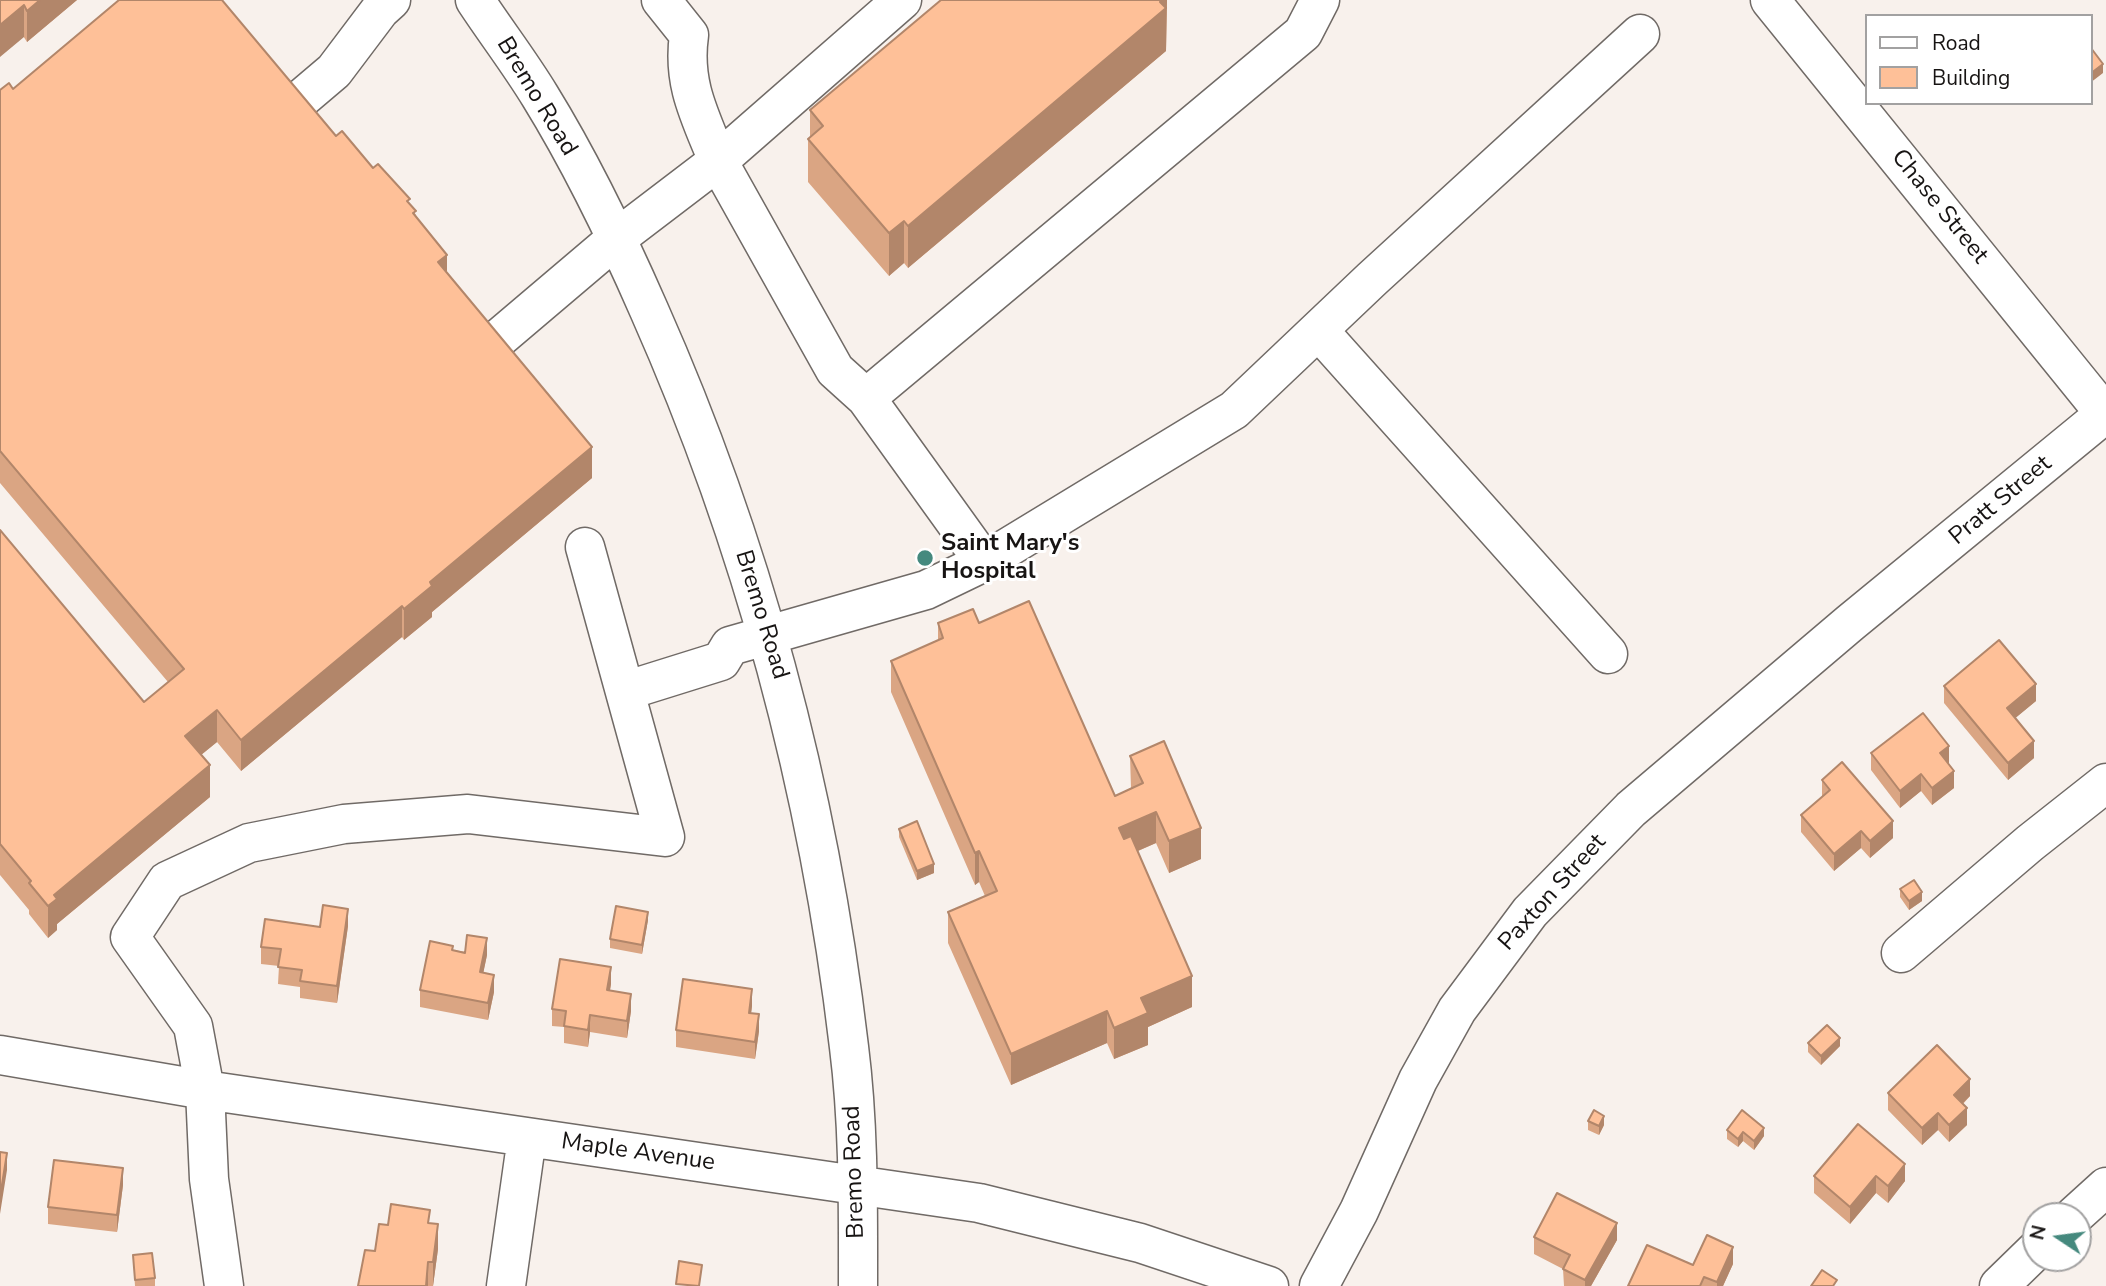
<!DOCTYPE html>
<style>
body{margin:0}
#map{position:relative;width:2106px;height:1286px;overflow:hidden;background:#f8f1ec;font-family:"Nunito Sans",sans-serif}
canvas{display:block}
.legend{position:absolute;left:1865px;top:14px;width:228px;height:91px;box-sizing:border-box;background:#fff;border:2px solid #a2a1a1;margin:0;padding:9px 12px;list-style:none;font-size:21px;color:#171413}
.legend li{display:flex;align-items:center;gap:14px;height:35px}
.legend b{width:35px;border:2px solid #a2a1a1}
.north{position:absolute;left:2022px;top:1202px;width:70px;height:70px;box-sizing:border-box;background:#fff;border:2px solid #a2a1a1;border-radius:50%;rotate:283deg;font-size:19px;font-weight:700;line-height:28px;text-align:center;color:#171413}
.north::after{content:'';display:block;margin:auto;width:24px;height:32px;background:#45897e;clip-path:polygon(50% 0,100% 100%,50% 72%,0 100%)}
</style>
<div id="map">
<canvas width="2106" height="1286"></canvas>
<ul class="legend">
<li><b style="height:9px;background:#fff"></b>Road</li>
<li><b style="height:19px;background:#fec098"></b>Building</li>
</ul>
<div class="north">N</div>
</div>
<script>
const ctx = document.querySelector('canvas').getContext('2d');
ctx.lineJoin = 'round';
function stroke(path, color, width, dash) {
  ctx.strokeStyle = color;
  ctx.lineWidth = width;
  ctx.lineCap = dash ? 'butt' : 'round';
  ctx.setLineDash(dash || []);
  ctx.stroke(path);
}
function fill(path, color) {
  ctx.fillStyle = color;
  ctx.fill(path, 'evenodd');
}
function drawText(font, color, halo, rows, align = 'center') {
  ctx.font = font + ' "Nunito Sans",sans-serif';
  ctx.lineWidth = 6;
  ctx.setLineDash([]);
  ctx.textBaseline = 'middle';
  ctx.strokeStyle = halo;
  ctx.fillStyle = color;
  for (const [text, x, y, turn = 0] of rows) {
    ctx.save();
    ctx.translate(x, y);
    ctx.rotate((+turn || 0) * Math.PI / 180);
    ctx.textAlign = isNaN(turn) ? turn : align;
    if (halo) ctx.strokeText(text, 0, 0);
    ctx.fillText(text, 0, 0);
    ctx.restore();
  }
}
const minor = new Path2D(`
 M475,0C496,32 520,63 540,96C582,164 617,237 649,310C753,544 819,792 849,1047C859,1126 858,1207 858,1286
 M661,0L689,35C682,84 700,116 718,161L902,0
 M1770,0L2106,415
 M288,110L334,71L380,10L391,0
 M1319,331L1608,654
 M485,350L617,238L718,161L835,370L866,398L1303,33L1320,0
 M866,398L984,562
 M625,691L721,661L730,646L926,590L984,562L1234,410L1372,279L1640,34
 M1901,953L2030,843L2106,783
 M0,1055L205,1090L979,1203L1140,1243L1269,1286
 M2074,1216L2106,1187
 M224,1286L209,1179L205,1090L193,1026L130,937L167,881L249,843L344,824L468,814L665,837L585,547
 M506,1286L527,1137
 M1319,1286L1359,1211L1418,1080L1457,1010L1530,912L1631,809L1850,623L2106,413
 M1999,1286L2036,1250`);
stroke(minor, '#706a66', 41);
stroke(minor, '#fff', 38);
fill(new Path2D(`
 M0,0H77L27,42Z
 M1167,0L1166,51L908,268L904,263L889,276L808,182V139L810,137V110Z
 M13,89L336,136L373,168L410,204L447,274L592,478L432,612V617L404,640L402,637L241,771L217,742L201,755L210,797L57,924V930L48,938L29,914V910L0,875V530L144,702L168,682L0,483V90Z
 M938,623H979L1115,796L1131,788L1130,756L1201,859L1169,873L1156,843L1138,851L1192,1007L1148,1027V1045L1114,1059L1107,1043L1011,1085L948,943V912L985,896L979,882L975,885L891,692V661L938,640Z
 M1944,686L2036,701L2015,718L2034,758L2008,780L1944,703Z
 M1871,753L1949,763L1948,764L1954,788L1932,805L1921,791L1900,808L1871,770Z
 M1822,780L1893,838L1870,858L1861,848L1834,871L1801,832V815L1822,797Z
 M899,829L934,873L917,880L899,837Z
 M1900,889L1922,901L1909,910L1900,897Z
 M648,920L642,954L610,948V939Z
 M348,926L337,1003L300,998V987L278,984L279,966L261,964V947L320,927Z
 M453,950L487,955L483,973L494,992L488,1020L420,1007V990Z
 M611,984L610,990L631,1011L627,1038L590,1032L588,1047L564,1043V1027L552,1026V1009Z
 M752,1006L751,1013L759,1031L755,1059L676,1047V1030Z
 M1808,1043L1840,1046L1821,1065L1808,1052Z
 M1888,1093L1970,1096L1963,1104L1967,1125L1949,1142L1938,1130L1922,1145L1888,1110Z
 M1588,1121L1604,1125L1599,1135L1588,1130Z
 M1858,1124L1905,1181L1888,1203L1876,1193L1850,1224L1814,1193V1176Z
 M1727,1130L1764,1136L1754,1150L1743,1141L1738,1147L1727,1139Z
 M123,1185L117,1232L48,1224V1207Z
 M430,1223L438,1249L433,1286H358L388,1225Z
 M1534,1237L1617,1240L1591,1286H1564L1563,1269L1534,1254Z
 M133,1255L155,1278V1286H135Z
 M1733,1264L1723,1286H1628L1693,1265Z`), '#daa583');
fill(new Path2D(`
 M40,0H77L27,42V11Z
 M1161,0H1167L1166,51L908,268V226Z
 M24,5V37L0,57V25Z
 M2103,64V73L2090,83V74Z
 M904,221V263L889,276V233Z
 M447,255V286L438,262Z
 M592,447V478L432,612V617L404,640V609L430,582Z
 M402,606V637L241,771V740Z
 M2036,684V701L2007,725V708Z
 M217,710V742L185,768V736Z
 M2034,741V758L2008,780V763Z
 M1949,746V763L1940,770V753Z
 M210,765V797L57,924V930L48,938V906L54,895Z
 M1954,771V788L1932,805V788Z
 M1921,774V791L1900,808V791Z
 M1156,812V843L1119,859V828Z
 M1893,821V838L1870,858V841Z
 M1201,828V859L1169,873V841Z
 M1861,831V848L1834,871V854Z
 M979,851V882L975,885V853Z
 M934,864V873L917,880V871Z
 M1922,892V901L1909,910V901Z
 M348,909V926L337,1003V986Z
 M648,912V920L642,954V945Z
 M487,938V955L480,989V972Z
 M611,967V984L607,1007V990Z
 M494,975V992L488,1020V1003Z
 M1192,976V1007L1148,1027V1045L1114,1059V1028L1141,998Z
 M752,989V1006L749,1030V1013Z
 M631,994V1011L627,1038V1021Z
 M1107,1011V1043L1011,1085V1054Z
 M759,1014V1031L755,1059V1042Z
 M590,1015V1032L588,1047V1030Z
 M1840,1038V1046L1821,1065V1056Z
 M1970,1079V1096L1954,1112V1095Z
 M1967,1108V1125L1949,1142V1125Z
 M1938,1113V1130L1922,1145V1128Z
 M1604,1116V1125L1599,1135V1126Z
 M1764,1128V1136L1754,1150V1141Z
 M1743,1132V1141L1738,1147V1139Z
 M7,1153V1170L0,1214V1197Z
 M1905,1164V1181L1888,1203V1186Z
 M123,1168V1185L117,1232V1215Z
 M1876,1176V1193L1850,1224V1207Z
 M1617,1223V1240L1591,1286H1585V1280Z
 M438,1224V1249L433,1286V1262Z
 M1733,1247V1264L1723,1286H1717V1282Z
 M428,1262V1286H426Z`), '#b2866a');
const building = new Path2D(`
 M0,0H40L27,11L24,5L0,25Z
 M119,0H222L336,136L342,131L373,168L378,164L410,199L407,201L416,211L413,213L447,255L438,262L592,447L430,582L432,586L404,609L402,606L241,740L217,710L185,736L210,765L54,895L57,899L48,906L29,883L31,881L0,844V530L144,702L184,669L0,451V90L9,83L13,89Z
 M941,0H1161L1160,2L1166,8L908,226L904,221L889,233L808,139L823,126L810,110Z
 M2090,48H2091L2103,64L2090,74Z
 M1029,601L1115,796L1143,783L1130,756L1164,741L1201,828L1169,841L1156,812L1119,828L1124,839L1131,836L1192,976L1141,998L1148,1013L1114,1028L1107,1011L1011,1054L948,912L997,891L979,851L975,853L891,661L943,638L938,623L973,609L979,623Z
 M1999,640L2036,684L2007,708L2034,741L2008,763L1944,686Z
 M1923,713L1949,746L1940,753L1954,771L1932,788L1921,774L1900,791L1871,753Z
 M1842,762L1893,821L1870,841L1861,831L1834,854L1801,815L1830,790L1822,780Z
 M917,821L934,864L917,871L899,829Z
 M1914,880L1922,892L1909,901L1900,889Z
 M323,905L348,909L337,986L300,981L302,970L278,967L281,949L261,947L265,919L320,927Z
 M616,906L648,912L642,945L610,939Z
 M467,935L487,938L480,972L494,975L488,1003L420,990L430,941L453,946L452,950L465,953Z
 M560,959L611,967L607,990L631,994L627,1021L590,1015L588,1030L564,1026L566,1011L552,1009Z
 M683,979L752,989L749,1013L759,1014L755,1042L676,1030Z
 M1827,1025L1840,1038L1821,1056L1808,1043Z
 M1937,1045L1970,1079L1954,1095L1967,1108L1949,1125L1938,1113L1922,1128L1888,1093Z
 M1594,1110L1604,1116L1599,1126L1588,1121Z
 M1742,1110L1764,1128L1754,1141L1743,1132L1738,1139L1727,1130Z
 M1858,1124L1905,1164L1888,1186L1876,1176L1850,1207L1814,1176Z
 M0,1152L7,1153L0,1197Z
 M54,1160L123,1168L117,1215L48,1207Z
 M1557,1193L1617,1223L1585,1280L1563,1269L1570,1255L1534,1237Z
 M391,1204L430,1210L428,1223L438,1224L433,1262H428L426,1286H358L365,1250L375,1251L379,1224L388,1225Z
 M1707,1235L1733,1247L1717,1282L1704,1277L1700,1286H1628L1647,1245L1693,1265Z
 M152,1253L155,1278L135,1280L133,1255Z
 M679,1261L702,1265L699,1286L676,1284Z
 M1822,1270L1837,1280L1833,1286H1811Z`);
fill(building, '#fec098');
stroke(building, '#b2866a', 2);
for (const [x, y, r, color] of [
 [925,558,9,"#45897e"]
]) {
  const dot = new Path2D();
  dot.arc(x, y, r, 0, 2 * Math.PI);
  ctx.fillStyle = color;
  ctx.fill(dot);
  stroke(dot, '#fff', 2.5);
}
drawText('24px', '#171413', '#fff', [
 ["Bremo Road",536,97,59],
 ["Chase Street",1939,207,51],
 ["Pratt Street",2001,501,-40],
 ["Bremo Road",761,615,73],
 ["Paxton Street",1553,893,-48],
 ["Maple Avenue",638,1153,8],
 ["Bremo Road",855,1172,-92]
]);
drawText('bold 24px', '#171413', '#fff', [
 ["Saint Mary's",941,544],
 ["Hospital",941,572]
], 'left');
</script>
